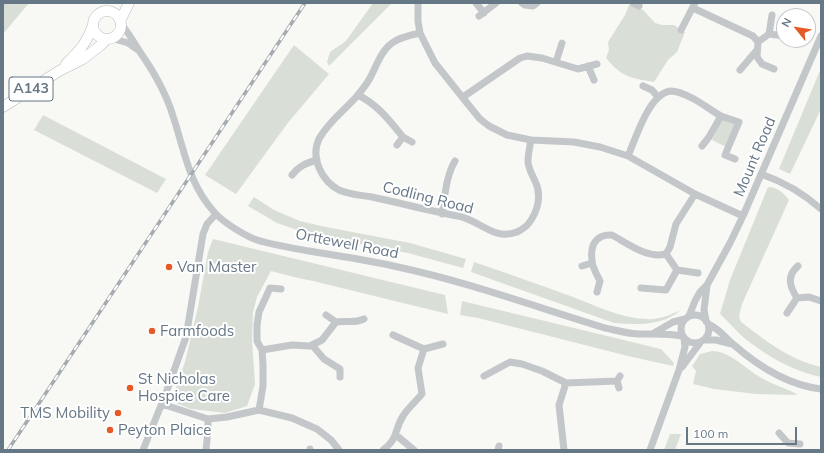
<!DOCTYPE html>
<style>
body{margin:0}
#map{position:relative;width:824px;height:453px;overflow:hidden;background:#f8f8f5;font-family:Mulish,sans-serif}
canvas{display:block}
.frame{position:absolute;inset:0;border:4px solid #667786;pointer-events:none}
.north{position:absolute;left:776px;top:8px;width:40px;height:40px;box-sizing:border-box;background:#fff;border:1px solid #c2c9cf;border-radius:50%;rotate:300deg;font-size:11px;font-weight:700;line-height:16px;text-align:center;color:#667786}
.north::after{content:'';display:block;margin:auto;width:14px;height:18px;background:#e55a27;clip-path:polygon(50% 0,100% 100%,50% 72%,0 100%)}
.scale{position:absolute;left:686px;top:427px;width:111px;height:18px;box-sizing:border-box;border:2px solid #667786;border-top:0;padding-left:5px;font-size:12px;line-height:14px;white-space:nowrap;color:#667786;-webkit-text-stroke:3px #fff;paint-order:stroke}
</style>
<div id="map">
<canvas width="824" height="453"></canvas>
<div class="frame"></div>
<div class="north">N</div>
<div class="scale">100 m</div>
</div>
<script>
const ctx = document.querySelector('canvas').getContext('2d');
ctx.lineJoin = 'round';
function fill(path, color) {
  ctx.fillStyle = color;
  ctx.fill(path, 'evenodd');
}
function stroke(path, color, width, dash) {
  ctx.strokeStyle = color;
  ctx.lineWidth = width;
  ctx.lineCap = dash ? 'butt' : 'round';
  ctx.setLineDash(dash || []);
  ctx.stroke(path);
}
function drawText(font, color, halo, rows, align = 'center') {
  ctx.font = font + ' Mulish,sans-serif';
  ctx.lineWidth = 4;
  ctx.setLineDash([]);
  ctx.textBaseline = 'middle';
  ctx.strokeStyle = halo;
  ctx.fillStyle = color;
  for (const [text, x, y, turn = 0] of rows) {
    ctx.save();
    ctx.translate(x, y);
    ctx.rotate((+turn || 0) * Math.PI / 180);
    ctx.textAlign = isNaN(turn) ? turn : align;
    if (halo) ctx.strokeText(text, 0, 0);
    ctx.fillText(text, 0, 0);
    ctx.restore();
  }
}
fill(new Path2D(`
 M3,3H29L3,34Z
 M373,3H392L329,66L327,62L330,52L346,41Z
 M631,4L643,10L655,23L662,25H674L685,32L677,52L668,60L654,82C630,78 622,77 606,58L609,50L608,42L625,15L629,5Z
 M294,45L329,74L287,124L236,194L205,175Z
 M821,68V109L790,174L779,169Z
 M43,115L166,179L157,193L34,130Z
 M722,118L737,125L726,147L712,140Z
 M768,187C777,187 784,193 789,200L742,304L739,316L741,322C766,341 790,360 821,367V377C796,372 772,359 752,344C740,336 731,324 720,314L730,280Z
 M254,197L274,210L300,221L326,227L410,243L466,259L463,268L408,253L312,235L277,223L248,206Z
 M213,239L445,295L448,314L313,281L298,278L271,271L257,297L253,312L252,340L255,384L247,406L225,413L191,409L171,401L185,362L198,307L208,252Z
 M474,262C507,273 540,285 573,297C596,306 621,318 646,319C659,320 670,315 681,310C662,326 638,325 614,323L471,272Z
 M462,301L661,349L674,363L673,366L628,356L478,318L460,315Z
 M712,351C729,351 744,367 758,376C770,384 787,388 798,395L756,394L714,389L693,384L696,371L692,366L700,354Z
 M670,434H681L675,450H664Z`), '#d9dfd6');
const highway = new Path2D(`
 M93 25a14 14 0 1 1 28 0a14 14 0 1 1-28 0Z
 M120,21L129,3
 M66,64C81,49 86,44 93,25
 M3,107L59,71L83,59L101,45L107,39`);
stroke(highway, '#b6b9bd', 11);
stroke(new Path2D(`
 M418,3V21L420,33L435,63L471,108L480,119L489,126L507,135L531,140L574,142L600,147L628,156L695,194L743,216
 M476,3L484,13
 M522,3L525,5L533,6L537,3
 M633,3L639,6
 M693,8L753,36L758,42L757,57L762,64L774,69
 M479,16L496,3
 M121,24C129,33 134,43 140,52C154,72 166,93 173,116C185,152 188,183 215,213C223,222 245,236 257,240C273,245 292,248 309,251C338,256 368,260 398,267C468,282 536,307 605,328C616,330 628,334 640,334C654,334 668,333 682,336
 M681,30L695,3
 M420,33C411,35 400,37 392,43C381,51 377,65 371,76C368,83 362,90 357,96C345,110 328,122 319,139C310,158 322,181 339,190C350,195 361,195 372,197C401,203 429,211 458,216C480,220 493,241 517,232C521,230 526,227 529,223C538,211 542,195 535,181C532,174 528,168 528,161C528,154 530,146 531,140
 M769,34L772,15
 M111,38L128,43L138,50
 M758,42L769,34L784,36
 M556,62L562,43
 M588,66L594,80
 M740,70L757,50
 M643,86L652,90L658,97
 M358,95C378,105 389,120 403,137
 M463,97L520,58L527,56L542,58L578,69L597,64
 M397,145L403,137L412,142
 M702,146L709,137L721,116
 M628,156C636,138 649,93 671,91C679,91 688,96 694,99C703,104 712,111 721,116C726,118 733,120 739,122L725,155L735,159
 M761,174C784,182 803,193 821,209
 M292,175C299,166 306,163 317,160
 M442,214C445,196 446,176 455,161
 M582,266L592,263
 M677,270L666,254L670,247L676,224L695,194
 M641,288L666,290L677,270L698,273
 M597,292L600,281C597,275 592,267 592,260C590,245 596,234 612,235C627,243 647,259 666,254
 M797,298L809,297L821,301
 M787,313L797,298C790,287 786,276 798,266
 M681 329a14 14 0 1 1 28 0a14 14 0 1 1-28 0Z
 M326,315L336,322
 M689,316L695,301L700,292L707,285L730,243L743,216L821,36
 M706,321L704,310L707,285
 M708,324C721,330 723,336 734,345C758,366 788,385 821,389
 M654,333L673,322L685,319
 M393,335L424,349L443,344
 M705,340H716L732,344
 M312,345L324,359L340,369V377
 M262,350L292,345L310,346L322,340L336,322C347,320 353,324 364,319
 M682,367L700,343
 M484,376L510,362L522,364L542,371L566,383L617,381
 M619,388L617,381L620,376
 M162,404L208,419L227,417L259,410L292,418L317,429L331,440L339,450
 M259,410L263,386V365L262,350L257,341V325L259,312L270,288L281,289
 M779,433L788,443L800,444
 M396,435L414,450
 M310,449V450
 M143,450L166,393L186,337L203,234L207,224L216,214
 M206,450L208,430V419
 M383,450C399,438 394,430 403,416C408,408 416,401 422,394L418,368L424,349
 M498,450L499,446
 M564,450L559,405L566,383
 M650,450L679,370L685,347L684,339`), '#c3c7ca', 7);
stroke(highway, '#fff', 10);
const rail = new Path2D(`
 M8,450L305,3`);
stroke(rail, '#a5abb1', 3.5);
stroke(rail, '#fff', 2, [6]);
for (const [x, y, r, color] of [
 [169,267,4,"#e55a27"],
 [152,331,4,"#e55a27"],
 [130,388,4,"#e55a27"],
 [118,413,4,"#e55a27"],
 [110,430,4,"#e55a27"]
]) {
  const dot = new Path2D();
  dot.arc(x, y, r, 0, 2 * Math.PI);
  ctx.fillStyle = color;
  ctx.fill(dot);
  stroke(dot, '#fff', 1.5);
}
for (const [x, y, w] of [
 [31,89,44]
]) {
  const box = new Path2D();
  box.roundRect(x - w / 2, y - 12, w, 24, 3);
  ctx.fillStyle = '#fff';
  ctx.fill(box);
  stroke(box, '#667786', 1);
}
drawText('bold 14px', '#667786', null, [
 ["A143",31,89]
]);
drawText('15px', '#667786', '#fff', [
 ["Mount Road",755,157,-67],
 ["Codling Road",428,198,14],
 ["Orttewell Road",347,244,11]
]);
drawText('15px', '#667786', '#fff', [
 ["Van Master",177,267],
 ["Farmfoods",160,331],
 ["St Nicholas",138,379],
 ["Hospice Care",138,396],
 ["TMS Mobility",110,413,"right"],
 ["Peyton Plaice",118,430]
], 'left');
</script>
